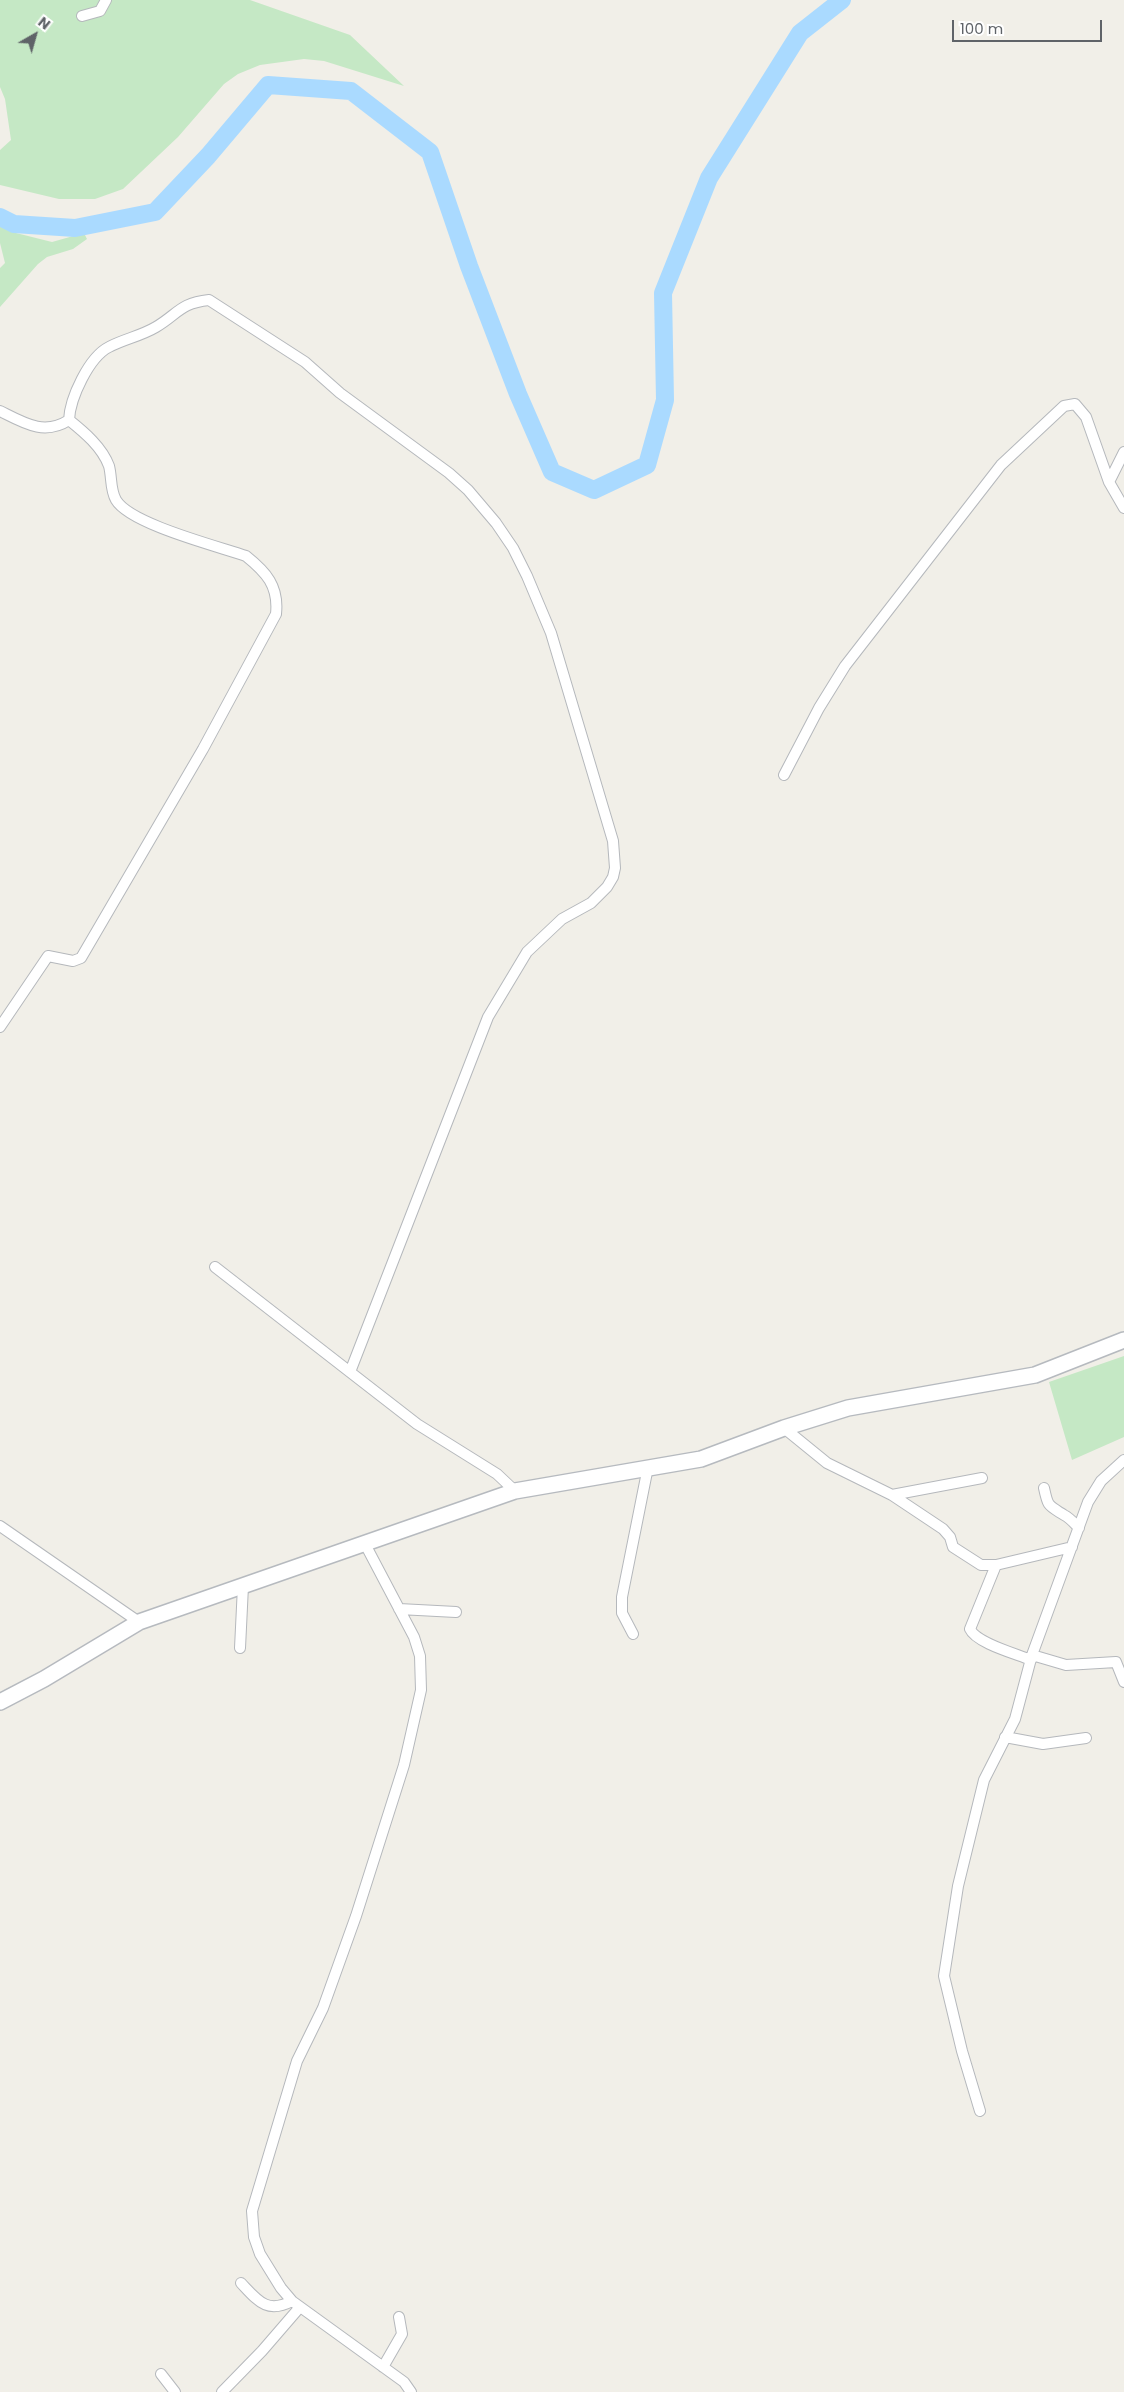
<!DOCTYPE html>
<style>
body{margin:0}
#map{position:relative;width:1124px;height:2392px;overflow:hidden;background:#f1efe8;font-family:Poppins,sans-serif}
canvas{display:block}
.north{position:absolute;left:10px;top:10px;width:50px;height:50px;-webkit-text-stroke:4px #fff;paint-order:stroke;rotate:38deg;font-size:14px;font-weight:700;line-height:20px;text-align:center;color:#5f6368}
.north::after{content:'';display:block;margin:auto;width:18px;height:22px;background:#5f6368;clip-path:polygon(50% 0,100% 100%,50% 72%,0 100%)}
.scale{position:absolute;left:952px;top:20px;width:150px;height:22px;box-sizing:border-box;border:2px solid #5f6368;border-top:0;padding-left:6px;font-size:15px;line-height:18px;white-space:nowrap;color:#5f6368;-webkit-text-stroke:4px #fff;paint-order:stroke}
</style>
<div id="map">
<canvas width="1124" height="2392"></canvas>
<div class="north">N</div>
<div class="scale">100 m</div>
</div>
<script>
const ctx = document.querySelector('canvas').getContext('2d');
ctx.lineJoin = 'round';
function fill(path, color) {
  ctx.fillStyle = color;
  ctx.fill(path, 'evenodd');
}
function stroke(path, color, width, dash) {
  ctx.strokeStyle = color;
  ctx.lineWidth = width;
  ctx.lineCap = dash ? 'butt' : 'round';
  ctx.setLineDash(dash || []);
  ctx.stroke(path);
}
fill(new Path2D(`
 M0,0H250L350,35L404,86L324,61L304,59L260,65L238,74L224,84L178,137L123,189L95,199H59L0,185V150L11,140L5,99L0,87Z
 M0,225L16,233L52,242L84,233L87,239L73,249L47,257L38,264L0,307V268L5,263L0,243Z
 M1124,1356V1437L1072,1460L1049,1382Z`), '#c5e8c5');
stroke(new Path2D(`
 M0,217L14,224L75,228L155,212L208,156L268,85L351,91L430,152L469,266L518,394L552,472L594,490L647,465L665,400L663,293L709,178L800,33L842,0`), '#aadaff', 18);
const street = new Path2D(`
 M82,16L100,11L106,0
 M0,411C24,423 44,436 69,420C70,398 89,357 109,347C124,339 141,336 156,327C178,314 180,303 209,300L305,362L340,393L449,473L468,490L496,523L513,548L527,576L551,633L613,841L615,868L613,877L607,887L591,903L562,919L527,952L488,1017L350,1372L417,1424L497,1474L515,1491
 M1109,482L1124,452
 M784,775L819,708L845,666L1001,465L1064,406L1075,404L1086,417L1109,482L1124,508
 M0,1027L48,956L73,961L81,958L203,749L276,614C279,586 266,572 246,556C217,546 130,524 116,500C110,490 112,477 109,466C102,447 84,432 69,420
 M215,1267L350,1372
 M784,1428L827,1463L892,1495L943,1529L950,1537L953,1547L981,1565H996L1072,1547
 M1044,1488C1048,1507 1048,1505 1064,1515C1070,1518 1075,1524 1079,1528
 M892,1495L982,1478
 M0,1526L139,1622
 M365,1544L414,1637L420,1656L421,1690L404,1765L356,1916L323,2008L297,2061L252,2211L254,2237L260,2254L281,2288L292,2301L404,2382L411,2392
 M996,1565L970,1629C976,1643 1017,1654 1031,1660
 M399,1609L456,1612
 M633,1634L622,1613V1597L648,1467
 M240,1648L243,1586
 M1032,1655L1066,1665L1116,1662L1124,1682
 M1005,1737L1043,1744L1086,1738
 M980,2111L962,2051L944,1976L958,1886L984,1780L1015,1719L1032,1655L1088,1502L1101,1481L1124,1460
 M241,2283C258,2301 267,2314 292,2301
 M383,2367L402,2334L399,2317
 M161,2374L175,2392
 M222,2392L262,2351L300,2307`);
const secondary = new Path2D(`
 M0,1702L44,1679L139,1622L515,1491L701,1459L784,1428L848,1408L1035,1375L1124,1340`);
stroke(street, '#b5b8bc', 12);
stroke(secondary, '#b6babf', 18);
stroke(street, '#fff', 10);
stroke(secondary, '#fff', 15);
</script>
